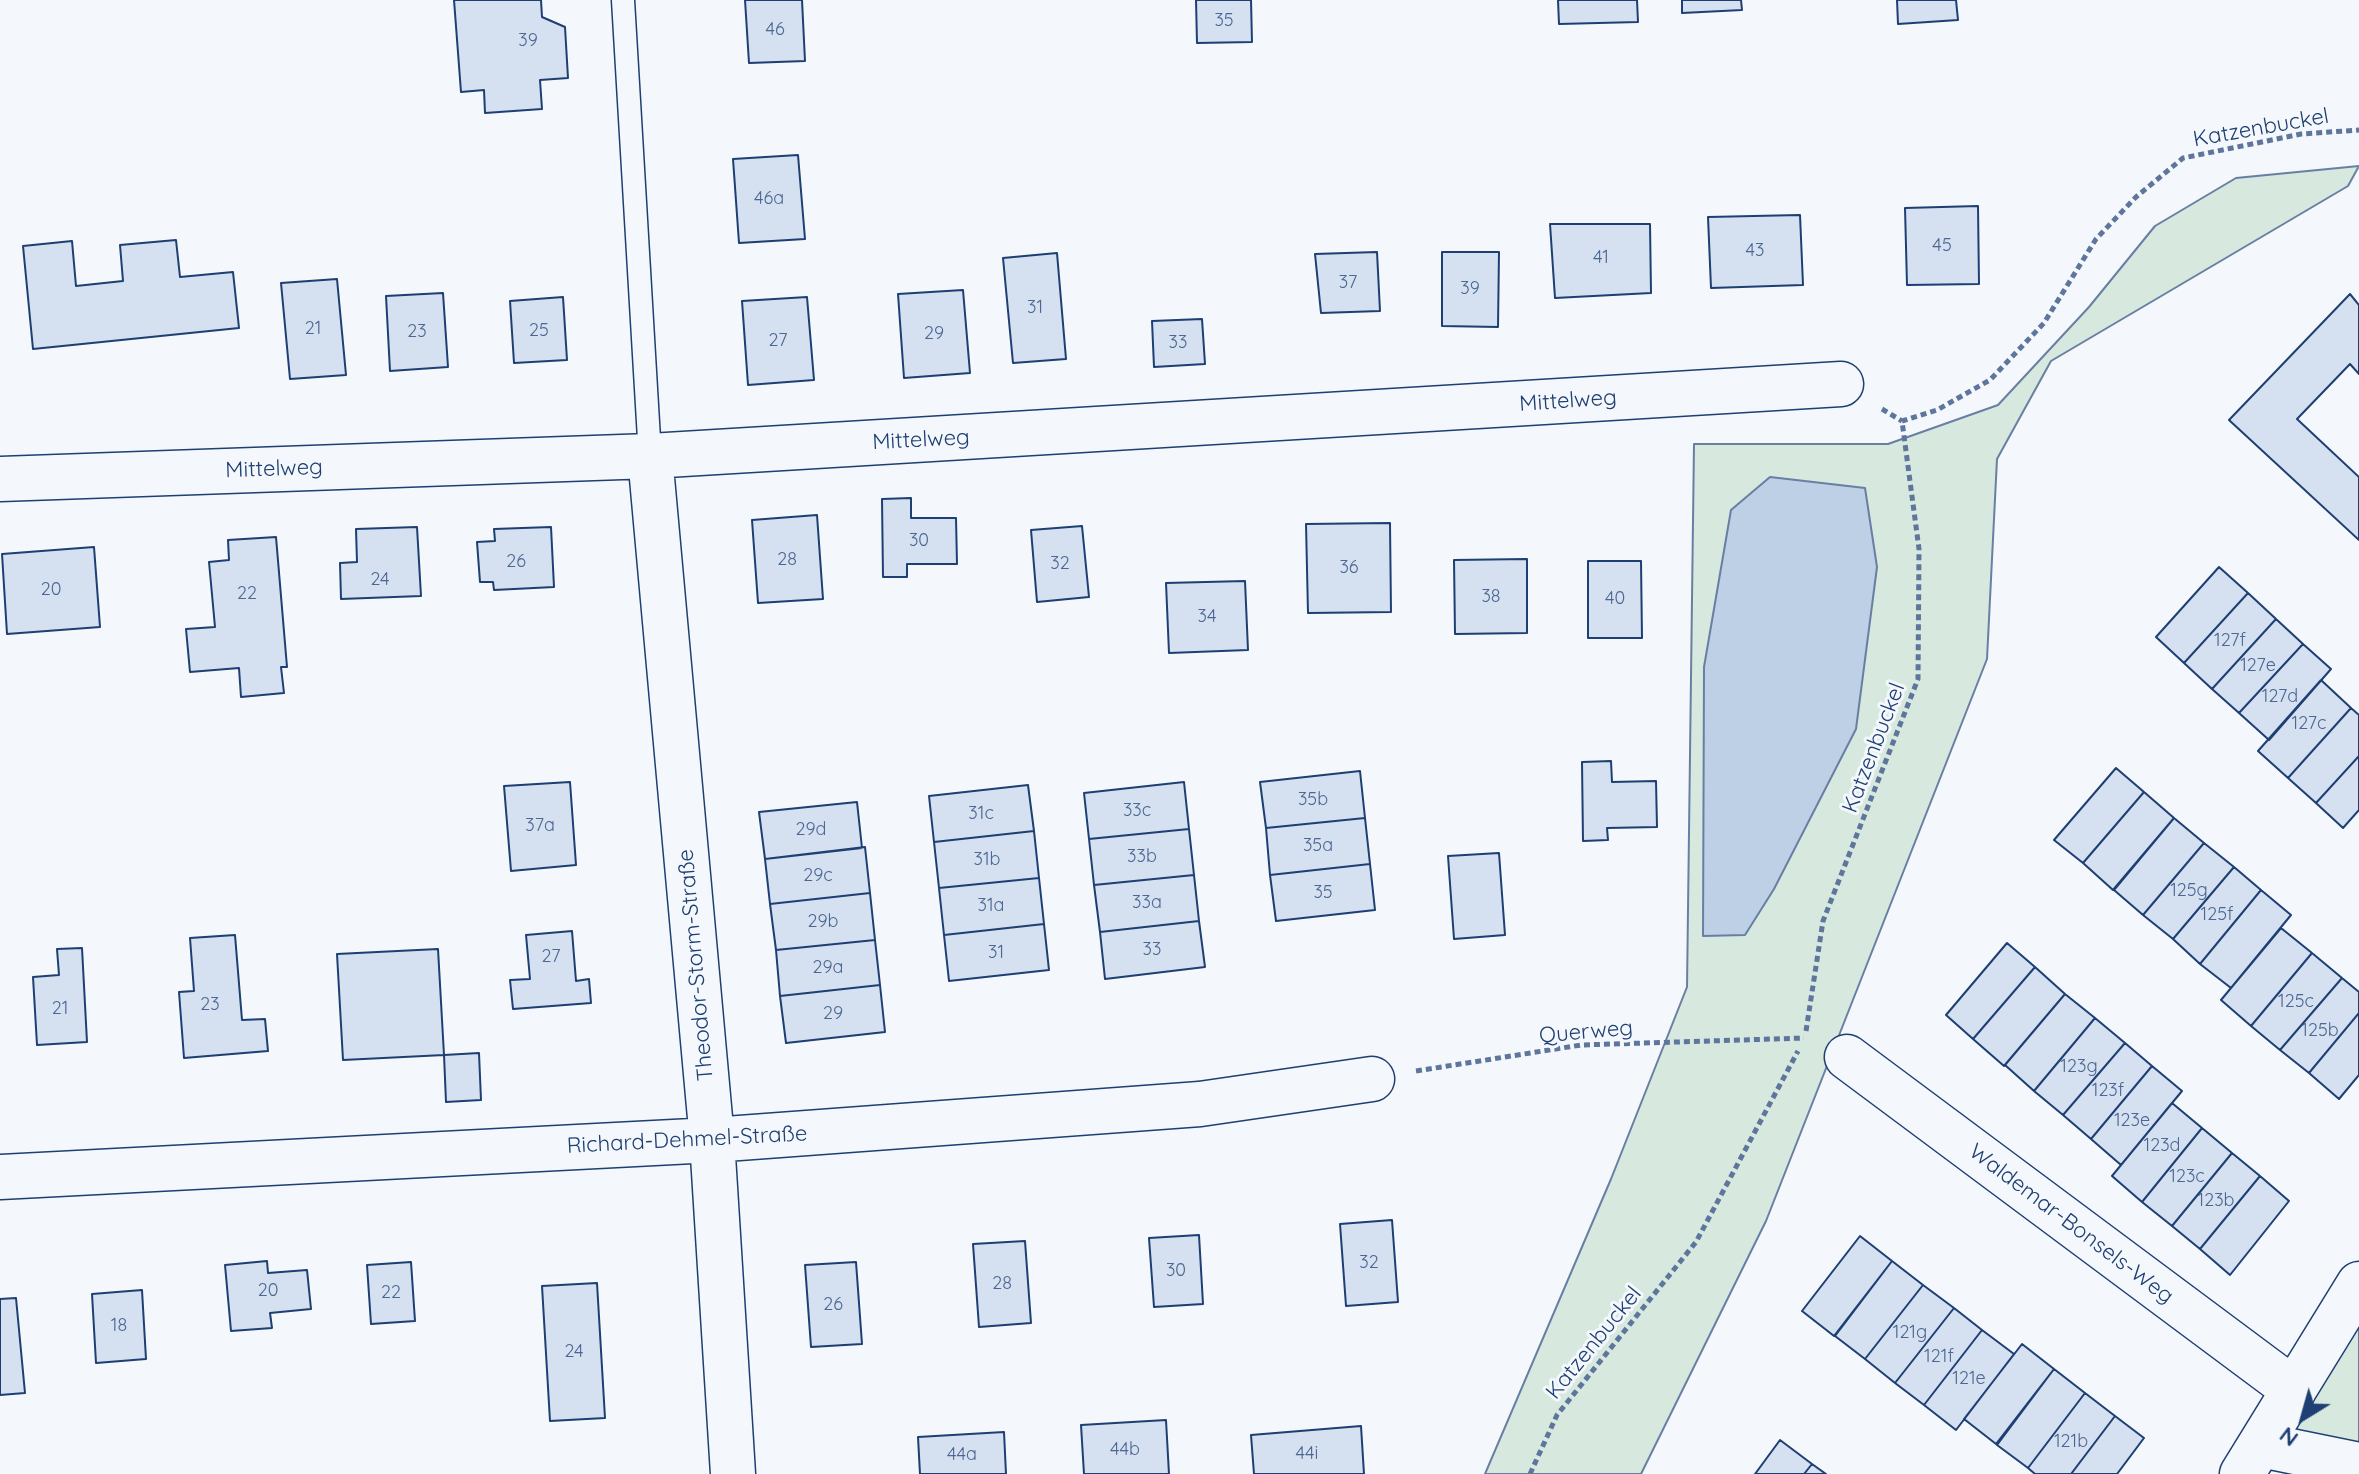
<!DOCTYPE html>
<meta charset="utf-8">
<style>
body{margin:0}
#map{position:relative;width:2359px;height:1474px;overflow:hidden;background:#f4f7fb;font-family:Quicksand,sans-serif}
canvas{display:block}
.north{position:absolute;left:2263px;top:1378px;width:80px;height:80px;-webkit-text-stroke:6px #f4f7fb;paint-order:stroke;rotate:217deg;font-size:22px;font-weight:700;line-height:32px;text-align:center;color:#1d3f73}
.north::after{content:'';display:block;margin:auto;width:28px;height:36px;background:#1d3f73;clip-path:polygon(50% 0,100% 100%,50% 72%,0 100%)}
</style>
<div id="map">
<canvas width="2359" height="1474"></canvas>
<div class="north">N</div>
</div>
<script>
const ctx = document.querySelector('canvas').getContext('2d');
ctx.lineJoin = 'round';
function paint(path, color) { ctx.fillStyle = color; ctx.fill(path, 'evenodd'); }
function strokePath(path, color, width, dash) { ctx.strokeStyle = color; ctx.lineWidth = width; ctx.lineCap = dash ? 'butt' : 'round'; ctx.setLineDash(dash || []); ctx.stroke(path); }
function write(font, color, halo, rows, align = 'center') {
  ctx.font = font + ' Quicksand,sans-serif'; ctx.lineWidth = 6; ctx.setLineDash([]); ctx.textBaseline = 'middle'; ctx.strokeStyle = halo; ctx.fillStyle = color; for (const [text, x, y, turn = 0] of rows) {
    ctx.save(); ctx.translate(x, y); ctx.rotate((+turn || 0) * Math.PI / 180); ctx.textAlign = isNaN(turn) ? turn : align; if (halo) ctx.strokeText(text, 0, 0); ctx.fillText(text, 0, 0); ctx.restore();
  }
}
const green = new Path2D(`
 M2359 166 2348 186 2051 361 1997 459 1987 659 1766 1221 1641 1474H1485L1611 1179 1687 987 1694 444H1888L1998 405 2089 307 2155 226 2236 178Z
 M2359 1314V1444L2295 1430Z`);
const water = new Path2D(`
 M1770 477 1865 488 1877 567 1856 729 1774 889 1745 935 1703 936 1704 667 1731 510Z`);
const building = new Path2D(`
 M454 0H541L542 17 565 27 568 78 540 80 542 109 485 113 484 90 461 92Z
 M745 0H802L805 61 749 63Z
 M1196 0H1251L1252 42 1197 43Z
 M1558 0H1637L1638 22 1559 24Z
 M1682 0H1741L1742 10 1682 13Z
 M1897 0H1956L1958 20 1898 24Z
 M798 155 805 239 739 243 733 159Z
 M1978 206 1979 284 1907 285 1905 208Z
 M1800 215 1803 285 1711 288 1708 217Z
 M1550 224H1650L1651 293 1555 298Z
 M176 240 180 277 233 272 239 328 33 349 23 246 72 241 76 286 123 281 120 245Z
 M1377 252 1380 311 1321 313 1315 254Z
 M1442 252H1499L1498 327 1442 326Z
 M1057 253 1066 359 1013 363 1003 258Z
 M337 279 346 375 290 379 281 283Z
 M963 290 970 373 904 378 898 294Z
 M443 293 448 367 390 371 386 296Z
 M2350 294 2359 305V374L2350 364 2297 419 2359 477V540L2229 420Z
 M563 297 567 360 514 363 510 301Z
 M807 297 814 380 748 385 742 301Z
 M1202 319 1205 364 1154 367 1152 321Z
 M911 498V518H956L957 564H907V577H883L882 499Z
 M817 515 823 599 758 603 752 520Z
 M1390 523 1391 612 1308 613 1306 524Z
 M1082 526 1089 597 1037 602 1031 530Z
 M417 527 421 596 341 599 340 563 357 562 356 529Z
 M551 527 554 587 494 590 493 582H480L477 542 495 541 494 529Z
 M276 537 287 667H281L284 693 241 697 239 668 190 672 186 629 215 627 209 562 229 560 228 540Z
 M94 547 100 627 7 634 2 554Z
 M1527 559V633L1455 634 1454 560Z
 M1588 561H1641L1642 638H1588Z
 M2219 567 2248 593 2184 663 2156 637Z
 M1245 581 1248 650 1169 653 1166 583Z
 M2248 593 2276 619 2212 689 2184 663Z
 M2276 619 2303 644 2239 713 2212 689Z
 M2303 644 2331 669 2269 740 2239 713Z
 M2321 680 2351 708 2288 778 2258 751Z
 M2351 708 2359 715V756L2316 803 2288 778Z
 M2359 756V810L2343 828 2316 803Z
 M1611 761 1612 782 1656 781 1657 827 1607 828 1608 840 1583 841 1582 762Z
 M2116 768 2144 792 2083 863 2054 840Z
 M1360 771 1365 818 1266 828 1260 782Z
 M570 782 576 865 511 871 504 786Z
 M1184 782 1189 829 1089 839 1084 793Z
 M1028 785 1034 831 934 842 929 796Z
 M2144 792 2174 818 2113 890 2083 863Z
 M857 802 862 848 765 859 759 812Z
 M1365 818 1370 864 1270 875 1266 828Z
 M2174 818 2204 843 2143 915 2114 890Z
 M1189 829 1194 875 1094 885 1089 839Z
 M1034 831 1039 878 939 888 934 842Z
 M2204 843 2234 867 2173 939 2143 915Z
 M865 847 870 893 770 904 765 859Z
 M1499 853 1505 935 1454 939 1448 856Z
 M1370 864 1375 910 1276 921 1270 875Z
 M2234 867 2261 890 2200 964 2173 939Z
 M1194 875 1199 921 1100 932 1094 885Z
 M1039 878 1044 924 944 935 939 888Z
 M2261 890 2291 915 2231 988 2200 964Z
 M870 893 875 940 776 950 770 904Z
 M1199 921 1205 967 1105 979 1100 932Z
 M1044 924 1049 970 949 981 944 935Z
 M2281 928 2312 953 2251 1026 2221 1000Z
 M572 931 576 981 589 979 591 1003 513 1009 510 980 530 979 526 935Z
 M235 935 242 1020 265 1019 268 1051 184 1058 179 992 194 991 190 938Z
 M875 940 880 985 780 996 776 950Z
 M2007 943 2035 967 1973 1039 1946 1015Z
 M82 948 87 1042 37 1045 33 977 59 975 57 949Z
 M438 949 444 1055 343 1060 337 954Z
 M2312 953 2342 978 2280 1050 2251 1026Z
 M2035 967 2065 994 2004 1066 1973 1039Z
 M2342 978 2359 992V1013L2309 1073 2280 1050Z
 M880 985 885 1032 786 1043 780 996Z
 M2065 994 2095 1018 2034 1091 2005 1065Z
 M2359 1013V1075L2339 1099 2309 1073Z
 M2095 1018 2125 1043 2063 1115 2034 1091Z
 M2125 1043 2152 1066 2091 1139 2063 1115Z
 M479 1053 481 1100 446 1102 444 1055Z
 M2152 1066 2182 1091 2121 1165 2091 1139Z
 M2172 1103 2202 1128 2142 1202 2112 1176Z
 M2202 1128 2232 1153 2172 1226 2142 1202Z
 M2232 1153 2260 1176 2200 1249 2172 1226Z
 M2260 1176 2289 1201 2230 1275 2200 1249Z
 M1392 1220 1398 1302 1346 1306 1340 1224Z
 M1199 1235 1203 1304 1154 1307 1149 1238Z
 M1860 1236 1892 1261 1834 1336 1802 1311Z
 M1025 1241 1031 1323 979 1327 973 1244Z
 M267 1261 268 1273 307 1270 311 1309 270 1313 272 1328 231 1331 225 1265Z
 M1892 1261 1923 1285 1865 1359 1835 1336Z
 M411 1262 415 1321 371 1324 367 1265Z
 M856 1262 862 1344 811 1347 805 1265Z
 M597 1283 605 1418 550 1421 542 1286Z
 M1923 1285 1954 1308 1895 1383 1865 1359Z
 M142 1290 146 1359 96 1363 92 1294Z
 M16 1298 25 1393 0 1395V1299Z
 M1954 1308 1982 1330 1924 1405 1895 1383Z
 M1982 1330 2014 1354 1956 1430 1924 1405Z
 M2022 1344 2054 1369 1996 1444 1964 1419Z
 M2054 1369 2085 1393 2028 1468 1997 1445Z
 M2085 1393 2115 1416 2071 1474H2035L2028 1468Z
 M2115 1416 2144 1438 2117 1474H2071Z
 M1166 1420 1169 1474H1084L1081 1425Z
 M1361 1426 1364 1474H1254L1251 1435Z
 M1004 1432 1006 1474H920L918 1437Z
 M1780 1440 1812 1464 1804 1474H1755Z
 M1812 1464 1826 1474H1804Z`);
const path = new Path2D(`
 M1882 409 1902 421
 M1806 1031 1823 921 1918 679 1919 549 1902 421 1937 410 1990 380 2044 323 2096 239 2136 197 2183 158 2301 134 2359 130
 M1416 1071 1581 1045 1804 1038
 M1530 1474 1557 1415 1696 1242 1798 1051`);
const lane = new Path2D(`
 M623 0 650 456`);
const street = new Path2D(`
 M650 456 712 1140 733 1474
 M0 479 650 456 1841 384
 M1847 1057 2294 1390
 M0 1177 712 1140 1200 1104 1372 1079
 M2261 1445 2359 1465
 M2242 1474 2359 1284`);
const numberNames = [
 ["35",1224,21],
 ["46",775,30],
 ["39",528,41],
 ["46a",769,199],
 ["45",1942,246],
 ["43",1755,251],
 ["41",1601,258],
 ["37",1348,283],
 ["39",1470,289],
 ["31",1035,308],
 ["21",313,329],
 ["25",539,331],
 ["23",417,332],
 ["29",934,334],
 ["27",778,341],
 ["33",1178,343],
 ["30",919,541],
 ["28",787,560],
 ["26",516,562],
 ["32",1060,564],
 ["36",1349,568],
 ["24",380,580],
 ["20",51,590],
 ["22",247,594],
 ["38",1491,597],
 ["40",1615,599],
 ["34",1207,617],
 ["127f",2230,641],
 ["127e",2258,666],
 ["127d",2280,697],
 ["127c",2309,724],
 ["35b",1313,800],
 ["33c",1137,811],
 ["31c",981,814],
 ["37a",540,826],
 ["29d",811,830],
 ["35a",1318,846],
 ["33b",1142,857],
 ["31b",987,860],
 ["29c",818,876],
 ["125g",2189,891],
 ["35",1323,893],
 ["33a",1147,903],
 ["31a",991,906],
 ["125f",2217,915],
 ["29b",823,922],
 ["33",1152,950],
 ["31",996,953],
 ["27",551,957],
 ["29a",828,968],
 ["125c",2296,1002],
 ["23",210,1005],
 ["21",60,1009],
 ["29",833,1014],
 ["125b",2320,1031],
 ["123g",2079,1067],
 ["123f",2108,1091],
 ["123e",2132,1121],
 ["123d",2162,1146],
 ["123c",2187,1177],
 ["123b",2216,1201],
 ["32",1369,1263],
 ["30",1176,1271],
 ["28",1002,1284],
 ["20",268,1291],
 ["22",391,1293],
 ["26",833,1305],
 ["18",119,1326],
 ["121g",1910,1333],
 ["24",574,1352],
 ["121f",1939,1357],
 ["121e",1969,1379],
 ["121b",2071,1442],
 ["44b",1125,1450],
 ["44i",1307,1454],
 ["44a",962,1455]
];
const streetNames = [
 ["Katzenbuckel",2261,128,-10],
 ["Mittelweg",1568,401,-4],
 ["Mittelweg",921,440,-3],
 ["Mittelweg",274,469,-2],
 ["Katzenbuckel",1874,748,-69],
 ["Theodor-Storm-Straße",696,965,-95],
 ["Querweg",1586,1032,-5],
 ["Richard-Dehmel-Straße",687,1140,-3],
 ["Waldemar-Bonsels-Weg",2071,1224,37],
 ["Katzenbuckel",1594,1343,-51]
];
paint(green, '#d7e8df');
strokePath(green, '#687fa3', 2);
paint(water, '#bed0e5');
strokePath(water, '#687fa3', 2);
paint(building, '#d5e0f0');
strokePath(building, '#1d3f73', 2);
strokePath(lane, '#1d3f73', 25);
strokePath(street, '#1d3f73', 47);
strokePath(path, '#5e769c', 5, [6, 4]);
strokePath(lane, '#f4f7fb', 22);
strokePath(street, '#f4f7fb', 44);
write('18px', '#4b6792', null, numberNames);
write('22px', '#1d3f73', '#f4f7fb', streetNames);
</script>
